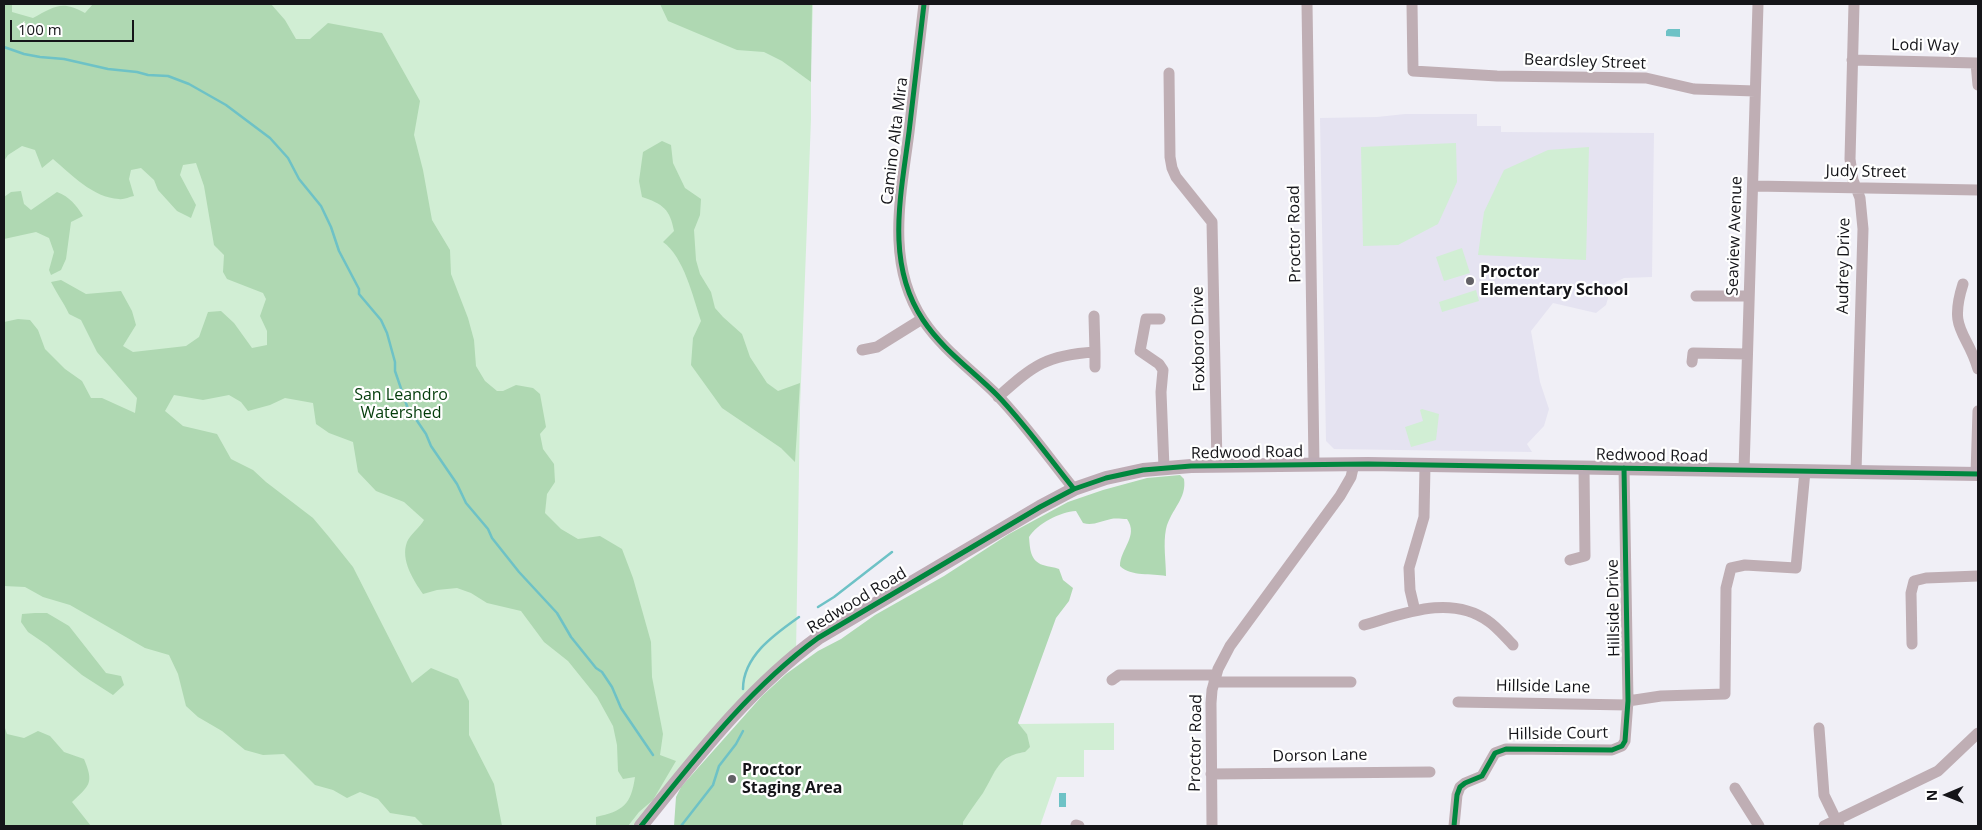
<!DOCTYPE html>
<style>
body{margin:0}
#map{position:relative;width:1982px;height:830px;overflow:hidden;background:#f0eff6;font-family:"Open Sans",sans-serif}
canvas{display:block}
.frame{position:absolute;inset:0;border:5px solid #151519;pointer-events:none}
.north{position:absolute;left:1922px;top:770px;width:50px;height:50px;-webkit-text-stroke:4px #fff;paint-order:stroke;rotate:269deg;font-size:14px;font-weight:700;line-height:20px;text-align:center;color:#151519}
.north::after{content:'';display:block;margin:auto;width:18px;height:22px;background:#151519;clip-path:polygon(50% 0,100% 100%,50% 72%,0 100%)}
.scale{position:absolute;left:10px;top:20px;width:124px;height:22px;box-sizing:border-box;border:2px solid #151519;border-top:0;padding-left:6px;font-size:15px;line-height:18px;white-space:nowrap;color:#151519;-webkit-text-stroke:4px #fff;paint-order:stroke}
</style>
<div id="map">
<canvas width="1982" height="830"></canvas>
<div class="frame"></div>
<div class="north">N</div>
<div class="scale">100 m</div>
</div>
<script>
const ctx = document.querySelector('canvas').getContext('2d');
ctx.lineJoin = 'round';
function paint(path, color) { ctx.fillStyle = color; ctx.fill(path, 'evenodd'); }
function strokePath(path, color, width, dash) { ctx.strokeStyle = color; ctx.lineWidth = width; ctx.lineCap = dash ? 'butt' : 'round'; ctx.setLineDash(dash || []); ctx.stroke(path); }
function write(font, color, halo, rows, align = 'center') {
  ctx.font = font + ' "Open Sans",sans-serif'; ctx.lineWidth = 4.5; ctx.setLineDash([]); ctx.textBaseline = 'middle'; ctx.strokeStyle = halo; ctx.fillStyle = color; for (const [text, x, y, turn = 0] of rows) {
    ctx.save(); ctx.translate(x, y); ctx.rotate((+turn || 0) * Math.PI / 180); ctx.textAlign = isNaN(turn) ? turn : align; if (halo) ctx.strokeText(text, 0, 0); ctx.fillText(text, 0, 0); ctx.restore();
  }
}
const built = new Path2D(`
 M1405 114H1477V126H1501V132L1654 133 1652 277 1624 278 1612 284 1606 305 1596 313 1553 303 1531 331 1540 382 1549 409 1544 426 1527 444 1532 452 1334 449 1326 441 1320 118 1377 117Z`);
const green = new Path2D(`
 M4 4H813L811 66V119L800 407 796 654 641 826H4Z
 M1456 143 1457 182 1438 224 1398 245 1363 246 1361 147Z
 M1589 147 1586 260 1478 255 1484 212 1504 170 1548 150Z
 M1462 248 1470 273 1444 281 1436 257Z
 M1476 290 1479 301 1442 312 1439 302Z
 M1422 409 1439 414 1436 440 1411 447 1405 427 1423 421 1420 410Z
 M1114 723V750H1084V777H1057L1040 826H963L962 822 999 764 1013 754 1025 752 1027 734 1018 724Z`);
const forest = new Path2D(`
 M4 4H12V12L33 18C55 6 62 0 85 13L93 4H271L285 20 296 39H310L328 23 382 33 420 101 414 135 423 170 432 220 450 250 451 274 468 318 474 340 476 366 485 381 497 391H503L516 385 533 388 540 394 546 427 540 434 543 449 554 464 555 482 547 494 545 513 561 529 578 539 600 536 622 549 633 578 651 642 652 677 663 734 660 755 676 761 653 800 639 812 628 826H596V817C623 811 631 805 635 777L623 779 618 771 617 745 613 726 597 697 568 661 544 642 521 611 487 603 471 593 457 588 437 590 423 594C414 581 400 560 407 542 410 535 420 527 424 520L404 502 376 491 358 472 353 442 329 433 316 424 313 403 285 398 270 405 248 411 241 402 229 395 203 400 174 395 165 411 183 426 217 434 231 459 253 470 266 482 313 518 329 537 353 567 412 683 431 668 458 679 469 701V735L494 784 502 826H424L415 817 390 813 378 799 360 792 347 798 333 790 315 785 284 754 263 755 245 750 222 731 198 717 186 706 178 674 169 655 145 648 70 605 43 597 25 587 4 586V322L18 319 30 320 38 330 45 349 65 369 82 381 91 398H102L135 413 137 398 97 352 81 320 69 314C64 303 57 294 51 282L61 280 86 294 121 291 132 311 136 325 123 346 133 352 186 346 199 337 208 312 221 311 234 323 252 348 267 345V331L260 316 266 299 263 293 227 279 223 272 224 255 214 245 204 186 196 163 183 165 180 175 196 205 191 218 177 211 158 190 154 180 141 168 131 170 129 179 134 196C129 197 123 200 119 199 93 198 71 174 53 159L42 168 35 150 22 146 8 155 4 161Z
 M660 4H812L811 82 782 61 764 52 737 50 668 21Z
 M662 141 671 145 673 163 685 188 701 199 700 215 694 230 696 260 700 274 711 292 715 308 723 317 742 334 750 357 767 383 778 391 800 383 795 462 781 448 722 408 691 365 693 338 701 321C693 297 684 257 663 242L674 231C670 209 663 204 642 197L639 181 643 152Z
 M21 191 24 204 31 210 57 192C70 197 76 205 83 216L71 222 66 259 61 270 51 275 49 270 54 252 49 238 36 232 4 239V197L11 192Z
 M1180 475 1184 479C1187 499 1171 509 1166 529 1163 544 1166 561 1166 576 1152 573 1131 577 1120 566 1120 549 1139 536 1127 519 1122 519 1116 518 1111 519 1101 521 1093 526 1083 523L1076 511C1060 512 1038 523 1029 537 1030 548 1030 561 1043 565 1049 567 1054 567 1059 569L1063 580 1073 588 1069 601 1056 618 1018 723 1027 734 1030 747 1025 752C997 756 996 772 983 793 976 803 969 812 963 822V826H674L676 797 681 787 762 696 786 674 818 651 841 639 875 615 944 576 1009 534 1068 502 1103 490 1147 478Z
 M35 613H47L69 626 106 673 121 676 124 685 113 695 82 675 47 645 28 632 21 622 22 614Z
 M4 725 7 734 24 738 38 731 50 736 64 752 84 759C94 783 90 785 72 802L91 826H4Z`);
const water = new Path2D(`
 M1668 29H1680V37L1666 36V31Z
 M1059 793H1066V807H1059Z`);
const stream = new Path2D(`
 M4 47 24 54 40 57 64 59 108 69 137 72 148 75 168 76 189 84 226 105 270 138 288 158 299 179 321 206 331 227 339 251 359 289V294L381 320 387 333 395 362V371L407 406 426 434 431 446 457 484 466 503 488 529 492 538 519 572 557 613 571 637 596 668 602 672 612 687 621 708 653 755
 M818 607 834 597 892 552
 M743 689C743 656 775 634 799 617
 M681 826 713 785 719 766 736 744 743 731`);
const minor = new Path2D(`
 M924 4C919 46 914 89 909 132 901 195 885 263 923 320 943 350 972 370 997 395 1025 424 1049 458 1074 489
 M1307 4 1314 464
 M1412 4 1413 71 1497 76 1646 78 1694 89 1755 91
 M1854 4 1850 159 1853 180 1860 198 1863 229 1856 472
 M1852 60 1976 63 1978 85
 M1169 73 1170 157 1172 168 1176 177 1212 222 1217 465
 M1754 186 1978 190
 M1963 284C1948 331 1967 331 1978 369
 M1696 296H1749
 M1160 319H1146L1140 351 1159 364 1163 370 1161 392 1164 468
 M862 350 877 347 922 319
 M1095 352V367
 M1692 362 1693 353 1747 354
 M998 397C1034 365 1046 355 1095 352L1094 316
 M1744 470 1758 4
 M1976 474 1978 411
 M1570 560 1585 556 1584 468
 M1415 611 1410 590 1409 568 1424 517 1425 465
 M1364 625C1403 614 1450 594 1488 621 1497 627 1505 637 1513 645
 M1912 644 1911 593 1914 581 1926 578 1978 576
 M1112 680 1119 675H1216
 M1214 682H1351
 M1628 701 1661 696 1725 694 1726 588 1731 568 1745 565 1796 568 1805 471
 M1458 702 1628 705
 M1819 728 1824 795 1839 826
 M1211 774 1430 772
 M1735 788 1759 826
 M1076 825 1079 826
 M1212 826 1211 703 1212 690 1218 669 1230 646 1340 496 1351 477 1354 464
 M1454 826 1457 795 1460 787 1465 783 1482 776 1495 753 1506 749 1612 750 1622 746 1625 741 1628 701 1624 468
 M1824 826 1938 771 1978 733`);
const major = new Path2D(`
 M641 826C695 759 748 689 818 638L1040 507 1074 489 1106 478 1143 470 1191 466 1368 464 1978 474`);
const cycleway = new Path2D(`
 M924 4C919 46 914 89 909 132 901 195 885 263 923 320 943 350 972 370 997 395 1025 424 1049 458 1074 489
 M641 826C695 759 748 689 818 638L1040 507 1074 489 1106 478 1143 470 1191 466 1368 464 1978 474
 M1454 826 1457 795 1460 787 1465 783 1482 776 1495 753 1506 749 1612 750 1622 746 1625 741 1628 701 1624 468`);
const markers = [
 [1470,281,5,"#626166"],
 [732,779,5,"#626166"]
];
const streetNames = [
 ["Lodi Way",1925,46,1],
 ["Beardsley Street",1585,62,2],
 ["Camino Alta Mira",895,141,-83],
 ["Judy Street",1866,172,1],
 ["Proctor Road",1295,234,-91],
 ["Seaview Avenue",1735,236,-88],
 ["Audrey Drive",1844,266,-89],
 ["Foxboro Drive",1199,339,-91],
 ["Redwood Road",1247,453,-1],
 ["Redwood Road",1652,456,1],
 ["Redwood Road",857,601,-31],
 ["Hillside Drive",1614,608,-91],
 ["Hillside Lane",1543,687,1],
 ["Hillside Court",1558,734,-1],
 ["Proctor Road",1196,743,-89],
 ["Dorson Lane",1320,756,-1]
];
const poiNames = [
 ["Proctor",1480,272],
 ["Elementary School",1480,290],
 ["Proctor",742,770],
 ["Staging Area",742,788]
];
const parkNames = [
 ["San Leandro",401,395],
 ["Watershed",401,413]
];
paint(built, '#e5e3f1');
paint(green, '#d1eed4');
paint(forest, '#afd8b2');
paint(water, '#6ec2c6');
strokePath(stream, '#6ec2c6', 2.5);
strokePath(minor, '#bfaeb4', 11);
strokePath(major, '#bdacb5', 14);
strokePath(cycleway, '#00873e', 5);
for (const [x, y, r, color] of markers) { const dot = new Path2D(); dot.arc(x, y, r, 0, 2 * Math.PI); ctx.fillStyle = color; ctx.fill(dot); strokePath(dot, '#fff', 2); }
write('16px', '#151519', '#fff', streetNames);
write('bold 16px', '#151519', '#fff', poiNames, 'left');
write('16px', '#033c0a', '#fff', parkNames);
</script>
